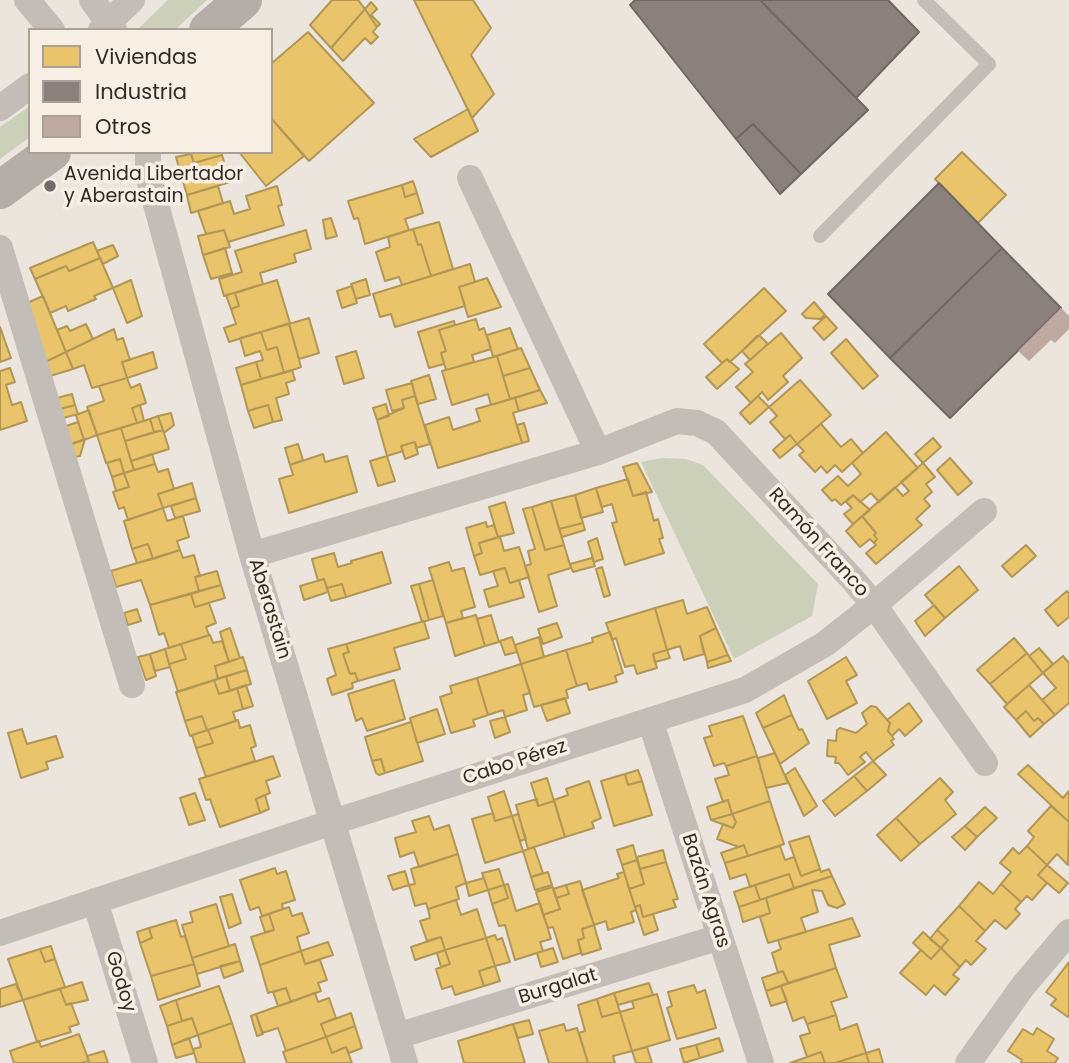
<!DOCTYPE html>
<meta charset="utf-8">
<style>
body{margin:0}
#map{position:relative;width:1069px;height:1063px;overflow:hidden;background:#ebe5de;font-family:Poppins,sans-serif}
canvas{display:block}
.legend{position:absolute;left:28px;top:28px;width:245px;height:126px;box-sizing:border-box;background:#f8efe4;border:2px solid #a9a098;margin:0;padding:9px 12px;list-style:none;font-size:21px;color:#332a26}
.legend li{display:flex;align-items:center;gap:14px;height:35px}
.legend b{width:35px;border:2px solid #a9a098}
</style>
<div id="map">
<canvas width="1069" height="1063"></canvas>
<ul class="legend">
<li><b style="height:19px;background:#e9c46a"></b>Viviendas</li>
<li><b style="height:19px;background:#8a817c"></b>Industria</li>
<li><b style="height:19px;background:#bea9a0"></b>Otros</li>
</ul>
</div>
<script>
const ctx = document.querySelector('canvas').getContext('2d');
ctx.lineJoin = 'round';
function paint(path, color) { ctx.fillStyle = color; ctx.fill(path, 'evenodd'); }
function strokePath(path, color, width, dash) { ctx.strokeStyle = color; ctx.lineWidth = width; ctx.lineCap = dash ? 'butt' : 'round'; ctx.setLineDash(dash || []); ctx.stroke(path); }
function write(font, color, halo, rows, align = 'center') {
  ctx.font = font + ' Poppins,sans-serif'; ctx.lineWidth = 7; ctx.setLineDash([]); ctx.textBaseline = 'middle'; ctx.strokeStyle = halo; ctx.fillStyle = color; for (const [text, x, y, turn = 0] of rows) {
    ctx.save(); ctx.translate(x, y); ctx.rotate((+turn || 0) * Math.PI / 180); ctx.textAlign = isNaN(turn) ? turn : align; if (halo) ctx.strokeText(text, 0, 0); ctx.fillText(text, 0, 0); ctx.restore();
  }
}
const green = new Path2D(`
 M168 0H207L175 30H137Z
 M30 106V137L0 159V127Z
 M662 458 686 459 703 465 818 584 812 616 734 659 641 462Z`);
const homes = new Path2D(`
 M332 0H358L365 9 331 48 310 25Z
 M414 0H473L491 28 471 55 494 94 472 118Z
 M371 2 377 9 371 15 380 24 377 27 365 9Z
 M365 9 377 27 373 32 378 37 371 44 365 38 343 61 331 48Z
 M308 32 374 103 309 161 271 118V64Z
 M468 109 478 131 431 157 414 139Z
 M271 118 304 156 266 186 239 152H271Z
 M196 152H221L222 155 194 163 191 154Z
 M962 152 1006 195 978 223 935 179Z
 M191 154 194 163 222 155 230 182 187 195 176 157Z
 M413 181 417 193 405 197 402 185Z
 M402 185 405 197 417 193 423 213 405 219 409 230 365 244 358 218 354 219 348 201Z
 M218 186 223 203 191 213 187 195Z
 M277 186 282 205 278 206 284 225 228 242 224 230 206 234 198 211 230 201 234 214 250 209 246 196Z
 M331 218 337 236 326 239 323 220Z
 M439 222 453 269 431 276 421 244 418 245 413 229Z
 M413 229 418 245 421 244 431 276 402 285 399 277 385 281 376 252 390 247 388 237Z
 M224 230 230 247 203 255 198 236Z
 M306 230 311 249 294 254 296 262 260 273 263 284 224 296 219 279 242 272 235 251Z
 M93 242 100 258 69 271 66 266 35 279 30 268Z
 M113 245 118 256 103 264 97 251Z
 M225 248 232 273 211 279 203 255Z
 M100 258 113 288 94 296 96 299 68 311 66 306 50 313 35 279 66 266 69 271Z
 M470 264 475 282 459 287 465 306 395 327 391 314 380 317 373 294Z
 M487 278 501 307 468 317 459 287Z
 M366 279 370 295 356 299 351 284Z
 M131 280 142 316 127 323 113 288Z
 M277 280 290 323 229 342 224 328 236 324 231 309 239 306 235 293Z
 M352 286 357 303 342 308 337 291Z
 M764 288 786 311 731 361 729 362 727 359 722 363 704 344Z
 M235 293 239 306 231 309 226 295Z
 M43 296 66 352 45 362 27 303Z
 M814 302 825 315 820 319 806 318 802 314Z
 M826 316 837 328 824 340 813 328Z
 M309 318 319 353 299 359 289 324Z
 M476 319 479 330 484 328 491 349 472 355 474 362 446 370 441 353 446 351 439 330Z
 M454 321 455 325 439 330 446 351 441 353 444 364 429 368 418 332Z
 M86 324 93 339 66 352 57 330 67 326 70 331Z
 M289 324 301 367 284 373 277 347 267 350 261 332Z
 M0 327 11 358 0 362Z
 M510 328 518 349 493 357 487 335Z
 M114 329 117 340 123 338 130 360 122 362 127 378 92 388 84 365 73 369 66 352Z
 M261 332 267 350 277 347 284 373 261 379 256 362 263 360 260 351 245 356 240 338Z
 M781 333 802 358 783 376 788 382 768 400 762 392 751 403 736 387 753 372 745 364Z
 M757 336H760L768 344 750 360 742 351Z
 M846 339 878 376 863 389 831 353Z
 M521 348 530 368 503 376 497 356Z
 M356 351 364 378 344 384 336 357Z
 M66 352 73 369 50 376 45 362Z
 M153 352 157 368 127 378 122 362Z
 M497 356 510 399 491 405 488 394 452 405 442 371Z
 M727 359 739 369 717 389 706 377Z
 M256 362 261 379 241 385 236 368Z
 M10 368 15 382 6 385 12 405 21 402 27 421 0 430V371Z
 M530 368 540 390 510 399 503 376Z
 M292 370 295 380 286 383 289 394 276 398 282 420 273 422 268 405 248 411 241 385Z
 M429 375 436 399 418 404 411 381Z
 M127 378 131 388 140 384 146 403 132 408 137 423 97 435 87 407 104 401 99 386Z
 M800 380 831 415 797 444 790 435 785 439 770 422 777 416 769 407Z
 M412 383 415 396 402 400 404 408 392 411 386 390Z
 M540 390 547 403 519 411 515 398Z
 M72 394 75 405 60 409 57 398Z
 M415 396 430 444 416 448 415 442 401 446 403 451 387 456 377 420 404 408 402 400Z
 M758 396 769 407 750 424 740 413Z
 M515 398 519 411 513 413 522 443 438 468 425 425 449 417 453 430 480 421 476 409Z
 M386 404 389 416 377 420 373 408Z
 M75 405 78 414 63 418 60 409Z
 M140 405 144 421 137 423 132 408Z
 M268 405 273 422 254 428 248 411Z
 M89 410 97 435 84 440 76 415Z
 M171 413 174 425 164 433 158 416Z
 M158 416 163 430 154 432 150 419Z
 M150 419 154 432 125 441 121 428Z
 M78 422 84 440 71 444 66 426Z
 M524 423 529 441 522 443 517 425Z
 M821 424 841 447 851 439 863 453 842 472 835 465 827 473 821 466 815 472 799 455 804 451 797 444Z
 M121 428 134 470 124 473 120 459 106 463 97 435Z
 M163 430 169 449 131 461 125 441Z
 M886 432 918 468 879 502 871 493 860 502 853 495 841 505 835 499 832 501 822 490 838 476 848 486 861 474 852 463Z
 M790 435 797 444 780 458 773 450Z
 M933 438 941 447 923 463 915 454Z
 M85 439 80 456 75 457 71 444Z
 M415 442 418 454 405 459 401 446Z
 M298 444 303 460 290 465 285 448Z
 M152 454 155 464 134 470 131 461Z
 M323 454 325 462 347 456 357 492 289 513 279 479 293 475 290 465Z
 M387 456 395 481 378 486 370 461Z
 M950 458 972 483 958 495 937 470Z
 M120 459 124 473 112 477 107 463Z
 M637 463 652 492 633 496 623 467Z
 M923 463 935 477 926 484 932 492 924 499 930 506 916 519 922 525 876 564 866 553 876 545 874 543 877 539 874 535 876 533 862 516 895 487 903 496 909 491 901 482Z
 M155 464 158 472 168 469 174 489 158 494 163 508 128 520 124 507 119 509 113 492 129 487 124 473Z
 M124 473 129 487 116 491 112 477Z
 M628 479 633 496 646 492 654 521 658 519 663 538 659 539 664 553 625 565 612 523 617 522 612 504 602 507 596 488Z
 M192 483 196 498 163 508 158 494Z
 M596 488 603 512 581 518 575 495Z
 M575 495 583 523 559 529 551 501Z
 M853 495 870 510 853 524 844 514 852 508 846 502Z
 M196 498 200 511 175 518 171 506Z
 M551 501 564 545 545 550 532 507Z
 M505 502 514 533 498 537 489 507Z
 M532 507 545 550 564 545 571 568 548 575 557 606 539 612 525 566 531 564 528 551 535 549 523 509Z
 M163 508 167 521 183 516 189 537 177 541 180 550 153 559 148 544 132 549 124 521Z
 M862 516 876 533 874 535 877 539 874 543 870 539 860 547 846 531Z
 M486 522 487 527 494 525 498 537 479 543 482 553 474 556 466 528Z
 M583 523 585 530 562 537 559 529Z
 M500 537 504 551 519 547 529 577 510 583 505 568 480 575 474 556 482 553 479 543Z
 M597 538 603 559 594 562 588 542Z
 M148 544 153 559 137 563 132 549Z
 M1026 545 1036 556 1012 577 1002 566Z
 M180 550 183 558 194 555 200 576 195 577 199 591 150 605 141 580 116 587 111 571Z
 M382 552 391 583 346 597 342 584 327 588 324 579 318 581 312 559 334 553 338 567 352 563 351 561Z
 M592 558 595 566 573 572 570 564Z
 M449 562 452 571 464 568 475 607 461 611 463 618 446 623 429 568Z
 M959 566 978 590 945 618 925 595Z
 M602 567 610 595 604 597 596 569Z
 M505 568 510 583 519 580 524 597 489 607 484 590 498 586 493 571Z
 M217 571 221 585 199 591 195 577Z
 M324 579 328 592 304 600 300 586Z
 M433 580 443 616 429 620 419 584Z
 M342 584 346 597 331 601 327 588Z
 M419 584 429 620 422 622 411 586Z
 M221 585 225 598 195 607 191 594Z
 M1067 591 1069 594V617L1058 626 1045 610Z
 M191 594 195 607 209 603 216 623 206 627 209 635 169 648 164 633 159 635 150 605Z
 M683 600 687 614 707 607 716 628 700 636 704 654 684 660 680 646 667 650 655 608Z
 M934 605 945 618 925 636 915 621Z
 M655 608 667 650 653 654 657 668 637 674 634 665 625 667 616 638 612 640 606 623Z
 M137 609 141 621 128 625 124 613Z
 M476 615 485 646 455 656 446 623Z
 M491 615 499 642 485 646 477 619Z
 M424 621 429 638 394 648 400 669 358 681 355 673 350 674 343 654 349 652 346 644Z
 M557 623 562 637 543 644 538 629Z
 M230 628 240 658 229 662 220 632Z
 M716 628 728 655 707 662 700 636Z
 M610 632 623 673 615 676 617 682 589 690 587 683 577 686 566 650 593 642 592 638Z
 M210 635 213 643 222 641 229 662 215 666 218 679 178 692 169 664 186 659 181 644Z
 M512 637 517 652 505 655 500 641Z
 M539 637 544 657 521 664 515 645Z
 M1014 638 1027 653 990 684 977 670Z
 M181 644 186 659 169 664 165 649Z
 M346 644 349 652 343 654 350 674 355 673 358 681 352 683 353 688 332 695 327 679 336 675 328 649Z
 M1039 648 1053 664 1043 673 1029 656Z
 M165 649 170 667 155 671 150 654Z
 M566 650 577 686 566 690 568 698 534 707 521 664Z
 M667 650 670 658 655 662 653 654Z
 M1027 653 1043 673 1007 704 990 684Z
 M150 654 156 676 146 680 138 657Z
 M728 655 731 661 708 668 707 662Z
 M1063 656 1069 663V703L1055 715 1042 700 1056 688 1043 673Z
 M243 657 247 670 218 679 215 666Z
 M846 657 857 675 846 681 857 703 827 719 808 681Z
 M521 664 530 693 523 695 527 710 505 717 503 710 488 715 477 678Z
 M247 670 251 684 230 691 226 676Z
 M226 676 230 691 219 694 214 680Z
 M477 678 488 715 473 720 475 726 451 733 440 697 452 693 450 686Z
 M214 680 219 694 237 688 243 709 233 712 236 721 207 730 202 716 185 721 176 692Z
 M394 680 405 719 367 731 362 718 356 721 348 694Z
 M246 685 253 706 243 709 237 688Z
 M1029 685 1055 715 1044 724 1038 718 1034 721 1026 711 1016 720 1004 707Z
 M784 695 792 715 763 728 756 713Z
 M565 698 570 713 547 721 541 705Z
 M909 703 922 721 905 736 899 729 892 736 888 731 890 723 887 720Z
 M871 706 876 707 890 723 888 731 894 739 891 741 894 745 873 761 866 752 860 757 865 762 848 775 839 763H835L836 757 827 756 828 740 836 741 837 730 840 728 856 733 867 724 862 713Z
 M437 709 445 734 417 743 410 718Z
 M1026 711 1034 721 1038 718 1044 724 1030 737 1016 720Z
 M792 715 799 730 802 729 809 743 780 764 763 728Z
 M202 716 207 730 190 736 185 721Z
 M743 716 757 756 726 766 724 763 714 766 704 738 712 736 709 726Z
 M505 717 510 732 495 738 490 721Z
 M238 720 240 728 250 725 256 746 251 748 255 761 206 777 196 748 213 743 208 730Z
 M411 722 423 761 385 773 381 759 372 761 365 737Z
 M22 729 27 744 56 736 63 757 46 762 48 769 21 778 8 733Z
 M208 730 213 743 196 748 192 735Z
 M775 753 788 783 766 788 758 758Z
 M273 756 280 776 266 781 270 793 256 799 260 813 220 827 210 799 206 800 199 779Z
 M757 756 770 801 732 814 728 800 723 802 715 779 729 775 726 766Z
 M381 759 385 773 379 775 376 773 372 761Z
 M873 761 886 775 867 791 854 776Z
 M1028 765 1063 798 1069 791V822L1018 774Z
 M795 768 817 806 804 816 785 775Z
 M638 770 642 781 628 785 625 774Z
 M625 774 628 785 642 781 652 815 614 826 601 781Z
 M854 776 867 791 835 816 823 801Z
 M547 778 554 801 538 806 531 783Z
 M940 778 953 792 945 800 956 814 920 844 896 818Z
 M589 781 601 818 592 822 594 828 565 837 554 800 568 795 566 789Z
 M504 791 512 816 495 821 488 797Z
 M195 793 205 820 189 825 180 798Z
 M265 795 269 809 260 813 256 799Z
 M537 799 538 806 554 801 565 837 528 849 516 805Z
 M728 800 732 814 711 820 707 807Z
 M770 801 784 844 748 856 744 845 739 847 717 839 723 824 733 828 736 822 732 814Z
 M1051 806 1069 822 1068 865 1057 854 1047 865 1027 846 1034 837 1028 831Z
 M985 807 997 818 977 837 965 826Z
 M493 813 495 821 512 816 523 851 485 863 472 819Z
 M518 814 526 839 520 841 512 816Z
 M732 814 736 822 733 828 711 820Z
 M429 816 434 830 449 825 458 854 419 867 414 852 400 857 395 838 416 832 412 821Z
 M896 818 920 844 901 861 877 835Z
 M965 826 977 837 965 850 952 837Z
 M809 836 820 869 801 876 789 842Z
 M633 845 637 860 622 865 617 850Z
 M744 845 748 856 725 863 721 853Z
 M780 846 785 860 794 857 801 876 820 869 821 872 829 869 832 876 794 888 789 874 750 887 746 874 730 879 725 863Z
 M1027 846 1047 865 1038 875 1047 883 1032 900 1027 896 1021 902 1001 884 1011 872 1000 863 1013 848 1019 854Z
 M534 847 543 873 531 877 523 851Z
 M663 850 666 862 640 869 637 857Z
 M458 854 466 883 456 887 459 899 428 909 426 903 415 906 409 885 415 884 411 869Z
 M637 860 644 884 629 889 622 865Z
 M666 862 678 899 673 900 676 907 643 917 640 905 635 907 629 889 644 884 640 869Z
 M1047 865 1068 883 1059 893 1038 875Z
 M275 868 277 874 286 871 295 900 282 904 283 909 262 916 259 907 250 910 240 880Z
 M499 869 504 885 488 890 482 873Z
 M405 871 409 885 393 890 388 876Z
 M548 872 552 885 535 890 531 877Z
 M624 872 636 910 631 912 634 922 608 930 606 921 594 925 582 890 619 878 617 874Z
 M789 874 794 888 760 900 755 885Z
 M832 876 845 904 837 908 828 905 822 891 812 890 818 912 801 918 806 932 768 943 760 917 770 913 766 898Z
 M484 878 488 890 469 896 466 883Z
 M580 881 594 925 582 929 584 938 578 940 581 953 563 959 553 927 548 928 543 915 560 909 556 898 569 894 566 885Z
 M979 882 993 894 1001 884 1021 902 1015 909 1020 914 1006 929 995 920 985 931 959 906Z
 M508 884 516 911 540 903 551 939 540 942 543 951 515 960 505 925 499 926 492 904 508 898 504 885Z
 M504 885 508 898 492 904 488 890Z
 M566 885 569 894 556 898 553 889Z
 M755 885 760 900 739 907 734 892Z
 M553 887 560 909 543 915 536 892Z
 M232 894 241 923 229 928 220 897Z
 M766 898 770 913 743 922 739 907Z
 M456 900 461 915 477 909 486 938 445 950 441 937 427 941 420 921 430 918 428 909Z
 M216 904 229 946 192 958 182 925 193 922 190 912Z
 M640 905 643 917 653 914 658 930 644 935 635 907Z
 M959 906 985 931 976 941 986 949 971 965 966 960 960 967 941 948 948 940 937 930Z
 M289 907 292 916 302 913 309 933 297 937 301 951 260 965 251 937 274 930 269 914Z
 M269 914 274 930 265 932 260 917Z
 M852 918 860 936 829 945 836 968 788 983 783 971 778 973 772 953 781 949 778 940Z
 M176 920 181 937 185 936 194 964 151 976 140 943 152 938 149 928Z
 M594 925 601 949 582 955 578 940 584 938 582 929Z
 M149 928 152 938 140 943 137 932Z
 M937 930 948 940 941 948 930 939Z
 M923 932 941 948 931 959 913 943Z
 M495 935 497 940 502 938 510 962 495 966 486 938Z
 M441 937 445 950 415 960 411 947Z
 M486 938 495 966 479 971 484 986 455 995 452 986 442 989 436 969 450 964 445 950Z
 M328 942 333 955 305 964 301 951Z
 M235 944 240 961 197 974 192 958Z
 M51 946 55 959 45 962 40 949Z
 M553 948 558 962 541 967 537 953Z
 M941 948 960 967 953 975 959 979 945 995 934 985 926 995 900 973 921 950 931 959Z
 M40 949 45 962 55 959 65 987 23 1000 8 959Z
 M445 950 450 964 441 967 437 953Z
 M301 951 305 964 320 960 327 980 318 983 321 991 291 1002 286 988 268 993 260 965Z
 M240 961 243 971 224 978 220 966Z
 M1069 962V1015L1068 1017 1051 1005 1056 999 1046 992Z
 M194 964 200 986 158 1000 151 976Z
 M495 966 500 981 484 986 479 971Z
 M836 968 847 997 831 1002 836 1015 807 1024 804 1017 793 1021 781 986Z
 M783 971 788 983 766 991 762 978Z
 M82 982 88 1000 66 1005 60 989Z
 M649 983 653 995 618 1005 614 993Z
 M16 984 23 1000 0 1007V989Z
 M694 985 697 993 705 990 716 1028 677 1039 667 1008 672 1006 668 992Z
 M219 986 232 1023 198 1035 192 1018 182 1021 176 1000Z
 M781 986 787 1001 771 1006 766 991Z
 M286 988 291 1002 278 1006 273 992Z
 M60 989 66 1005 71 1003 79 1024 69 1027 71 1032 37 1042 23 1000Z
 M315 993 318 1002 329 998 336 1018 321 1024 326 1037 286 1051 278 1028 262 1033 256 1014Z
 M614 993 620 1012 602 1017 597 999Z
 M657 994 670 1040 632 1051 620 1012 634 1008 632 1001Z
 M597 999 602 1017 620 1012 632 1051 613 1056 615 1063H588L579 1033 585 1031 578 1005Z
 M176 1000 182 1021 167 1026 160 1006Z
 M351 1013 355 1026 326 1037 321 1024Z
 M256 1014 263 1034 257 1036 251 1016Z
 M836 1015 840 1030 857 1024 866 1053 835 1063H825L821 1052 807 1057 800 1036 810 1033 807 1024Z
 M192 1018 198 1035 172 1045 167 1026Z
 M529 1020 533 1034 518 1038 513 1024Z
 M232 1023 245 1063H197L193 1049 201 1047 198 1035Z
 M513 1024 525 1063H464L458 1041Z
 M564 1024 566 1031 577 1028 588 1063H549L539 1031Z
 M355 1026 362 1048 349 1053 346 1047 332 1053 326 1037Z
 M1037 1028 1054 1039 1047 1051 1058 1058 1055 1063H1021L1022 1060 1008 1051 1023 1029 1033 1035Z
 M79 1034 89 1061 81 1063H14L10 1051 39 1041 41 1047Z
 M326 1037 332 1053 346 1047 352 1063H287L283 1052Z
 M189 1038 194 1053 176 1058 172 1045Z
 M719 1038 723 1051 700 1058 696 1045Z
 M696 1045 700 1058 684 1063 680 1049Z
 M647 1047 652 1063H636L632 1051Z
 M879 1049 883 1063H869L866 1053Z
 M104 1051 108 1063H89L87 1056Z
 M821 1052 825 1063H790L807 1057Z
 M866 1053 869 1063H835Z`);
const industry = new Path2D(`
 M635 0H760L868 110 801 174 753 124 736 139 630 5Z
 M760 0H888L919 32 856 98Z
 M753 124 801 174 780 194 736 139Z
 M939 183 1002 248 890 358 828 294Z
 M1002 248 1061 308 950 418 890 358Z`);
const building = new Path2D(`
 M1061 308 1069 316V329L1055 343 1051 340 1029 361 1018 351Z`);
const service = new Path2D(`
 M820 236 989 64 924 0`);
const minor = new Path2D(`
 M27 0 52 30
 M92 0 114 30
 M101 30 132 0
 M0 108 30 86
 M148 152V175L252 555 405 1063
 M470 178 598 452
 M0 248 132 685
 M252 555 598 452 677 421 697 423 716 432 855 582 874 605 985 763
 M650 720 761 1063
 M95 901 145 1063
 M0 933 333 822 745 690 825 644 874 605 984 511
 M397 1036 720 937
 M968 1063 1023 986 1069 932`);
const secondary = new Path2D(`
 M208 30 243 0
 M0 190 52 152`);
const markers = [
 [50,186,7,"#736b66"]
];
const poiNames = [
 ["Avenida Libertador",64,175],
 ["y Aberastain",64,197]
];
const streetNames = [
 ["Ramón Franco",818,543,48],
 ["Aberastain",269,609,73],
 ["Cabo Pérez",515,763,-18],
 ["Bazán Agras",705,891,72],
 ["Godoy",120,982,73],
 ["Burgalat",558,987,-17]
];
paint(green, '#ccd0b8');
paint(homes, '#e9c46a');
strokePath(homes, '#b29656', 2);
paint(industry, '#8a817c');
strokePath(industry, '#706762', 2);
paint(building, '#bea9a0');
strokePath(service, '#c3bdb7', 14);
strokePath(minor, '#c3bdb7', 26);
strokePath(secondary, '#b4ada8', 38);
for (const [x, y, r, color] of markers) { const dot = new Path2D(); dot.arc(x, y, r, 0, 2 * Math.PI); ctx.fillStyle = color; ctx.fill(dot); strokePath(dot, '#f8efe4', 2.5); }
write('19px', '#332a26', '#f8efe4', poiNames, 'left');
write('19px', '#332a26', '#f8efe4', streetNames);
</script>
